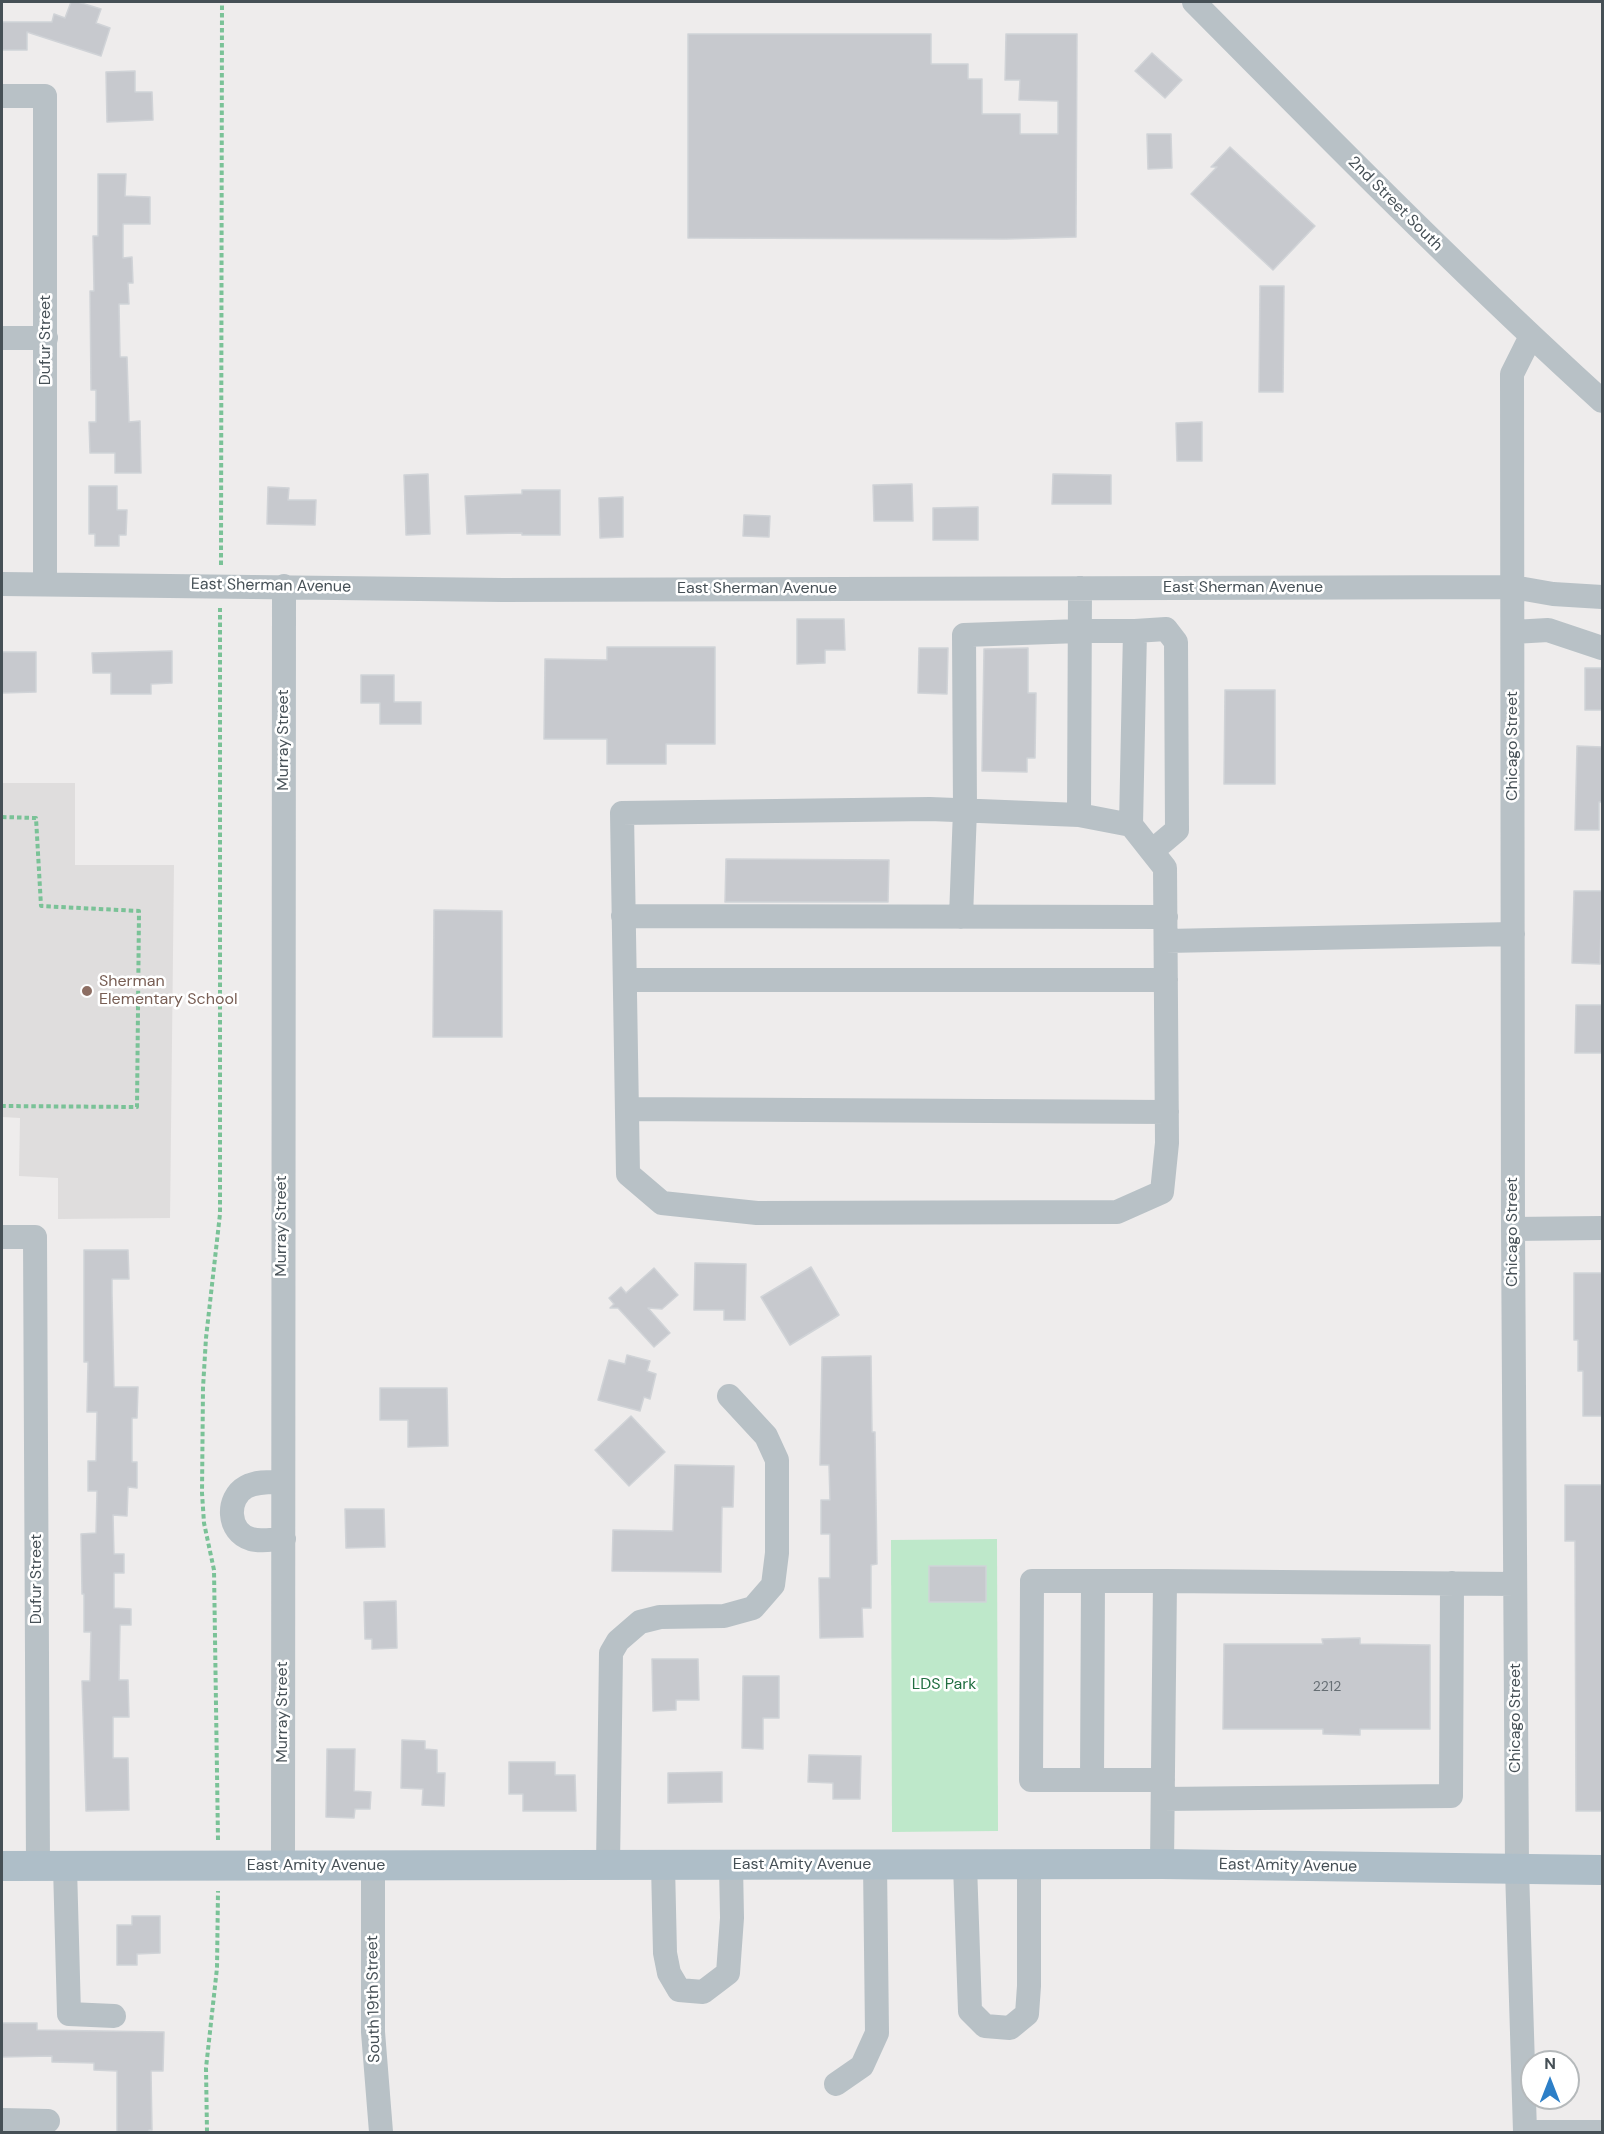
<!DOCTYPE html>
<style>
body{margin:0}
#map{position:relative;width:1604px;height:2134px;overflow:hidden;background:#eeecec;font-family:"DM Sans",sans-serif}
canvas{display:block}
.frame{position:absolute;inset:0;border:3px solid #465056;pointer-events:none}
.north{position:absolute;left:1520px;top:2050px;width:60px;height:60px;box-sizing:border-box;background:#fff;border:2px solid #b5b9bb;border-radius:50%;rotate:0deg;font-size:16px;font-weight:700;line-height:24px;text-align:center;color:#465056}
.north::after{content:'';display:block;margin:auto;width:21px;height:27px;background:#2d7fc7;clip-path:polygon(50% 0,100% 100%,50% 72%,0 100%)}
</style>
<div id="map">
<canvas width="1604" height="2134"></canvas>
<div class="frame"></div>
<div class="north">N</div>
</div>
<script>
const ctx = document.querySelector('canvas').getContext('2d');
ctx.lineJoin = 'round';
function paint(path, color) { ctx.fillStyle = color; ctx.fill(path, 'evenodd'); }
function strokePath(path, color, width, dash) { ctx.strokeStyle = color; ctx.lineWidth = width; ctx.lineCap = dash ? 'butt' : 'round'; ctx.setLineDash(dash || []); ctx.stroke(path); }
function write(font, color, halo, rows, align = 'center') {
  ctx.font = font + ' "DM Sans",sans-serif'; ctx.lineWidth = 5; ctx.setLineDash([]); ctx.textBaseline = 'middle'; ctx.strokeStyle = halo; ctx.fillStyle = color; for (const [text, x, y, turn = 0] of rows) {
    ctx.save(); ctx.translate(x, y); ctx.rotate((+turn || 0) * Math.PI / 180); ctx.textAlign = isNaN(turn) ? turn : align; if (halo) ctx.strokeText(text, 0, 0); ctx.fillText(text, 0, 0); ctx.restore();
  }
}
const education = new Path2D(`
 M2 783H75V865H174L170 1218 58 1219V1178L19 1176 20 1118 2 1117Z`);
const green = new Path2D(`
 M997 1539 998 1831 892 1832 891 1540Z`);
const building = new Path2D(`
 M71 2H78L101 9 96 23 110 28 101 56 27 32V50H2V22H52L54 14 65 18Z
 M688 34H931V64H968V79H982V114H1020V134H1058V101L1019 100 1020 80H1005L1006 34H1077L1076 237 1006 239 688 238Z
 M1152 53 1182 80 1165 98 1135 71Z
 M135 71V92H152L153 120 107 122 106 72Z
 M1147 134H1171L1172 168 1148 169Z
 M1230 147 1315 226 1273 270 1191 194 1217 167H1211Z
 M98 174H126L125 196 150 197V224H123V258L132 257 133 283H128L129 304H119L120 357H127L129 422 140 421 141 473H115V453H90L89 422H96V390H91L90 291H94L93 236H98Z
 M1260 286H1284L1283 392H1259Z
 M1202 422V461H1177L1176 423Z
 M428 474 430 534 406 535 404 475Z
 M1053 474 1111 475V504H1052Z
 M912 484 913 521H874L873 485Z
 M89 486H117V510H127L126 535H119V546H95V534H89Z
 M268 487 289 488 288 500H316L315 525 267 524Z
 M522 490H560V535H522V533L467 534 465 496 522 494Z
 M623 497V537L600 538 599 498Z
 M978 507V540H933V508Z
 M744 515 770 516 769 537 743 536Z
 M797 619H844L845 650H825V663L797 664Z
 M607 647H715V744H666V764H607V739H544L545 659 607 660Z
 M919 648H948L947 694 918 693Z
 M1028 648V693H1036L1035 758H1027V772L982 771 984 649Z
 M172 651V683L151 684V694H111V673H93L92 653Z
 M2 652H36V692L2 693Z
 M1585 668H1602V710H1585Z
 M361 675H394V702H421V724H380V703H361Z
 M1225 690H1275V784H1224Z
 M1577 746 1602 747V802H1599V830H1575Z
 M726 859 889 860 888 902H725Z
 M1574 891H1602L1600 964 1572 963Z
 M434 910 502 911V1037H433Z
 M1576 1005H1602V1053H1575Z
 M84 1250H128L129 1279H112V1294L114 1387H138L137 1418H132V1462H137V1488L128 1487 127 1516 113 1515 114 1554H124V1573H114V1608L131 1609V1625H120L119 1680H128L129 1717H113V1758H128L129 1810 86 1811 82 1681H90L91 1632H84V1594H82L81 1534 96 1533 97 1491H88V1461H96L97 1412H87L88 1362H84Z
 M695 1263 746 1264 745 1320H724V1310H694Z
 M811 1267 839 1315 790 1345 761 1297Z
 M654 1268 678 1295 662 1309 648 1308 670 1333 654 1347 618 1308H610L614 1304 609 1298 621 1287 626 1293Z
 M1574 1273H1602V1416H1583V1371H1578V1340H1574Z
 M627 1355 650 1361 647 1371 656 1374 650 1399 644 1397 640 1411 598 1400 609 1360 625 1364Z
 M871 1356 872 1432H875L877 1564 871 1565V1608H862L863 1637 820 1638 819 1578H830V1534H821V1500H830L829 1465H820L822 1357Z
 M380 1388H447L448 1446 408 1447V1420H380Z
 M631 1416 665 1452 629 1486 595 1450Z
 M675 1465 734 1466 733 1507H722L721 1572 612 1571 613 1530 673 1531Z
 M1565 1485H1602V1811H1576L1575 1541H1565Z
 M345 1509H384L385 1547 346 1548Z
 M929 1566H986V1602H929Z
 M396 1601 397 1648 372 1649V1639H365L364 1602Z
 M1360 1638V1644L1430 1645V1729H1360V1735L1323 1734V1729H1223L1224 1644H1323L1322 1639Z
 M652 1659H698L699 1700H676V1710L653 1711Z
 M743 1676H779V1718H763V1749L742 1748Z
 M402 1740 425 1741V1749L437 1750V1773H445L444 1806 422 1805 423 1789 401 1788Z
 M327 1749H355L354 1791 371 1792 370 1809H355L354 1818 326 1817Z
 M809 1755 861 1756 860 1799H833V1783L808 1782Z
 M509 1762H555V1775H575L576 1811H523V1794H509Z
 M722 1772V1802L668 1803V1773Z
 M132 1916H160V1953L137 1954V1965H117V1925H132Z
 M2 2023H37V2030L164 2032 163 2071H151L152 2130H149V2133H117V2071L94 2070V2063L52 2062V2056L2 2057Z`);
const path = new Path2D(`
 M221 565 222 2
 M2 817 36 818 41 906 139 911 137 1107 2 1106
 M218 1840 214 1570 204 1523 202 1493 203 1388 206 1338 220 1214V608
 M207 2132 206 2068 217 1968 218 1891`);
const minor = new Path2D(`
 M1194 2C1328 137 1461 273 1602 401
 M2 96H45V584
 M2 338H46
 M2 584 503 590 1513 587 1553 594 1602 597
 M1135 631 1166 629 1176 642 1177 830 1152 851
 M1513 632 1548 630 1602 648
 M1079 815 1131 825 1165 868 1167 1143 1162 1192 1117 1212 757 1213 662 1203 628 1174 622 813 930 809 1079 815 1080 588
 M623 916 1166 917
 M961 917 965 810 964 635 1080 631H1135L1131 825
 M1166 941 1513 934
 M625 980H1166
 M627 1109 1167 1112
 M1513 1229 1602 1228
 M2 1237H35L38 1866
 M283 1482C271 1482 257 1481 246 1487 226 1498 227 1532 251 1539 260 1542 274 1539 284 1539
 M1092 1780 1093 1581
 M1163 1780H1031L1032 1581H1165
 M1163 1799 1451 1796 1452 1583
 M1162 1864 1165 1581 1515 1584
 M608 1865 611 1653 618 1641 640 1622 660 1617 724 1616 753 1608 773 1585 777 1553V1460L766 1436 729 1396
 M663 1865 665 1953 669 1973 679 1990 703 1992 728 1973 732 1918 731 1865
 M965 1865 970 2011 985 2026 1010 2028 1027 2014 1029 1986V1864
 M283 1866 284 586
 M373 1866V2032L381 2132
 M65 1867 69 2014 114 2016
 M836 2084 862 2066 877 2033 875 1864
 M2 2120 48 2121
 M1525 2132 1517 1869 1513 1229 1512 374 1531 336
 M1525 2132H1602`);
const major = new Path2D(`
 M2 1866 1162 1864 1602 1870`);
const markers = [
 [87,991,6,"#8d6e63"]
];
const numberNames = [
 ["2212",1327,1687]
];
const streetNames = [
 ["2nd Street South",1395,204,45],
 ["Dufur Street",46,340,-90],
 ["East Sherman Avenue",271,586,1],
 ["East Sherman Avenue",1243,588],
 ["East Sherman Avenue",757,589],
 ["Murray Street",284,740,-90],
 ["Chicago Street",1513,746,-90],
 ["Murray Street",282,1226,-90],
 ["Chicago Street",1513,1232,-90],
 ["Dufur Street",37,1579,-90],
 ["Murray Street",283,1712,-90],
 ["Chicago Street",1516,1718,-90],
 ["East Amity Avenue",802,1865],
 ["East Amity Avenue",316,1866],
 ["East Amity Avenue",1288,1866,1],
 ["South 19th Street",374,1999,-91]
];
const educationNames = [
 ["Sherman",99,982],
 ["Elementary School",99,1000]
];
const parkNames = [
 ["LDS Park",944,1685]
];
paint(education, '#dfdddd');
paint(green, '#bee8ca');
paint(building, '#c7c9ce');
strokePath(building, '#d0d3d7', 1.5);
strokePath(path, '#7ac297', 4, [4.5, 3]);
strokePath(minor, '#b8c1c6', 24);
strokePath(major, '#aebec8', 30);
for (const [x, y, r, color] of markers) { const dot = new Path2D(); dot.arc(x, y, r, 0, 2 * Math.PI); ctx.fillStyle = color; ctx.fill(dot); strokePath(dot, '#fff', 2); }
write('14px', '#666e74', null, numberNames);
write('16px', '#465056', '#fff', streetNames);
write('16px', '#785e54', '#fff', educationNames, 'left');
write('16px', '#206e40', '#fff', parkNames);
</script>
